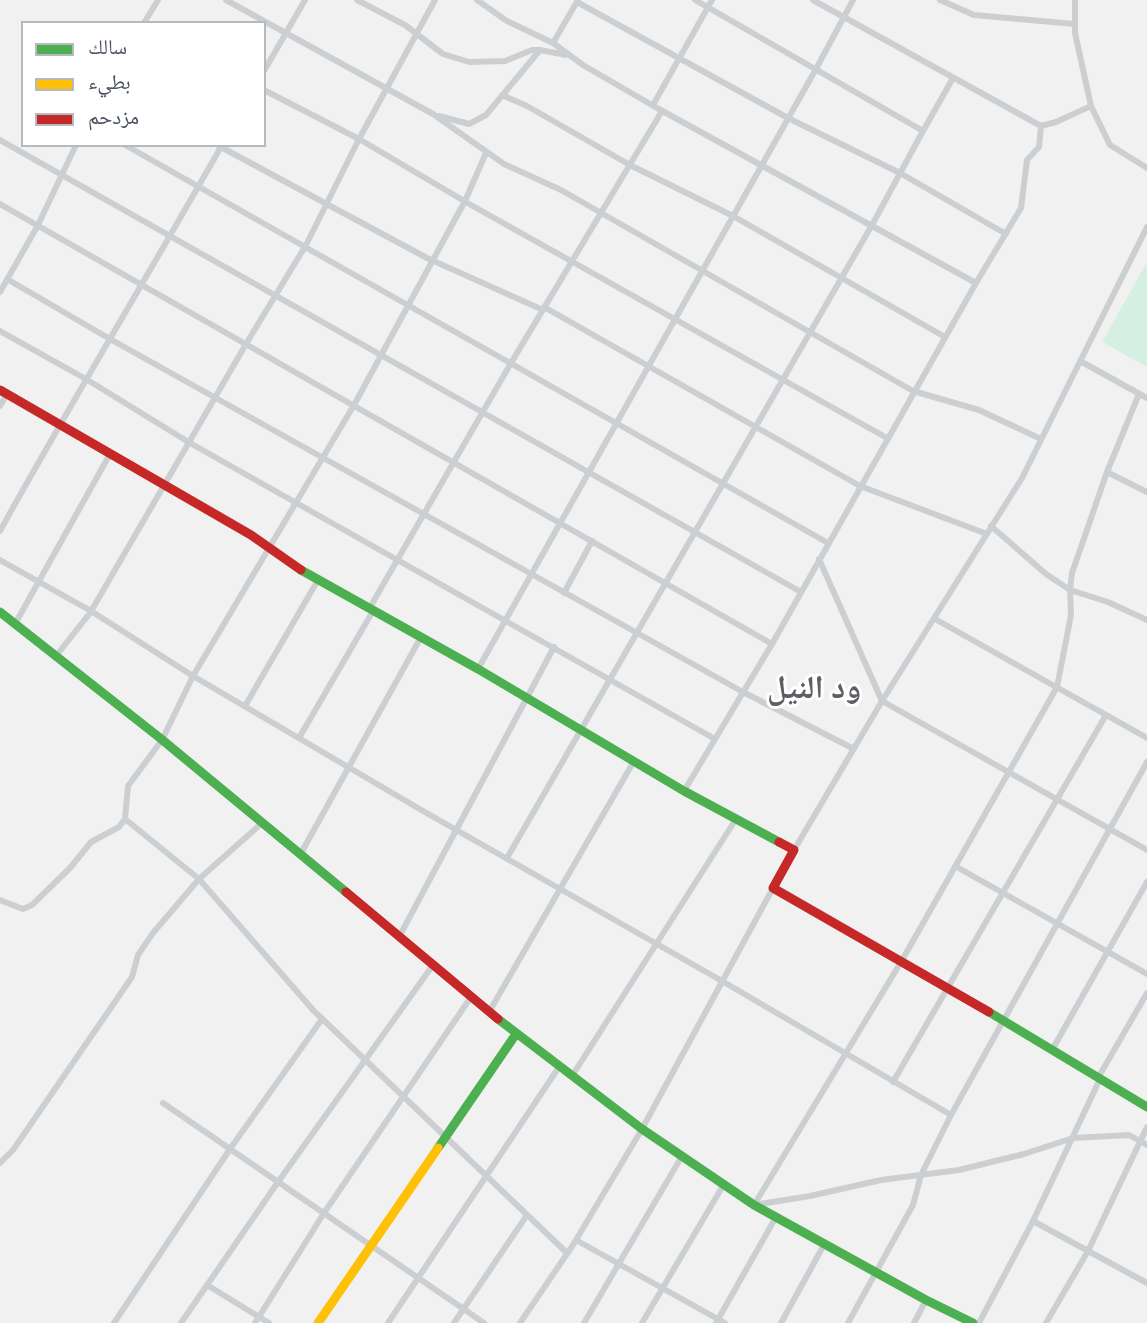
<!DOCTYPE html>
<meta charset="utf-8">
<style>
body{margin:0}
#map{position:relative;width:1147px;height:1323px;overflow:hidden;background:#f1f1f1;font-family:Lato,"Noto Naskh Arabic",sans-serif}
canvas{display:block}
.legend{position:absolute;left:21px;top:21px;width:245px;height:126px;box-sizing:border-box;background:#fff;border:2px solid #b6b9be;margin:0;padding:9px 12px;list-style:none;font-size:21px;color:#48515d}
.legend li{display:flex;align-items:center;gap:14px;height:35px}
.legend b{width:35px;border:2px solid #b6b9be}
</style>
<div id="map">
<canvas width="1147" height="1323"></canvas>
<ul class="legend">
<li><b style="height:9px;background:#4caf50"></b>سالك</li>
<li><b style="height:9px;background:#ffc107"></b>بطيء</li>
<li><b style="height:9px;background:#c62828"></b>مزدحم</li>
</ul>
</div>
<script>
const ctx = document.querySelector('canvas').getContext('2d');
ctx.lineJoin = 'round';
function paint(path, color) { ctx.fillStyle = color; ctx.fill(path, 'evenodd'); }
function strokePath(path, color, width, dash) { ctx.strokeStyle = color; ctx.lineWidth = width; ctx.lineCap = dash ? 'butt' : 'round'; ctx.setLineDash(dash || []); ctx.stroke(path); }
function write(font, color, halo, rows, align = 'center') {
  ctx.font = font + ' Lato,"Noto Naskh Arabic",sans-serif'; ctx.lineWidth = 6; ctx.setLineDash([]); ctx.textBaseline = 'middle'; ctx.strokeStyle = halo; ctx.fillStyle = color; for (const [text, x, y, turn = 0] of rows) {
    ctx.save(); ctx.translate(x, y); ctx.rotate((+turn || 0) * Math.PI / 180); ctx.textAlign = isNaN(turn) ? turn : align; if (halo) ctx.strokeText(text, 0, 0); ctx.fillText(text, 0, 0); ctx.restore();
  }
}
const green = new Path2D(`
 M1147 262V367L1102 342Z`);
const street = new Path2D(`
 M226 0 433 114 504 164 561 190 913 391 979 410 1041 439
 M357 0 405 25 443 54 469 62 505 61 532 50H540L566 55
 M477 0 507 21 553 43 583 65 657 108 976 283 772 644 684 791
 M813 0 1041 126
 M940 0 974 15 1075 24
 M1075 0V33L1091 106 1110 145 1147 168
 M577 2 788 118 900 173 1006 234
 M144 23 158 0
 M553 43 578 0
 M264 71 305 0
 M264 90 359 139 471 205 887 438
 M502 95 527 106 630 165 733 216 945 337
 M653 105 712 0
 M439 116 469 124 486 115 540 50
 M923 131 953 78
 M0 140 801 592
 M125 145 828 543
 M219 146 427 258 543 310
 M0 204 772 644
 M7 279 110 339 743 692 854 749
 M976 283 1021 208 1027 160 1039 147 1041 126 1056 122 1091 106
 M0 292 38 225 76 145
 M544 307 860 486 987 534
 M0 331 86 379 190 443 715 739
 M1080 361 1147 398
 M0 406 7 394
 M1107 472 1147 492
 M991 526 1046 574 1070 590 1108 602 1147 620
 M0 531C72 401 149 274 222 145
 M819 559 882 701 1147 850
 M0 560 91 611 193 676 423 811 722 981 951 1115
 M564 593 592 541
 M369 609 511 363 662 111
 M935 619 1147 738
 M15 624 110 454
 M56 656 90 613 246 344 306 245 359 139 435 0
 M478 669 816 69 853 0
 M245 706 318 580
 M299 738 373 611
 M125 819 199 879 313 1010 567 1253
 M794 850 882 701 1022 478 1147 227
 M300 855 421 637
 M507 858 872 225 923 131 695 0
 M955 866 1147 974
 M0 900 23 909 32 905 70 868 91 842 119 827 125 819 128 786 162 740 193 676 354 405 465 201 486 153
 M399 937 554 647
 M489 1012 634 761
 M1052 1050 1147 882
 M572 1076 736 819
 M1098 1078 1147 993
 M893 1082 1106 715
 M163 1103 484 1323
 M0 1163 13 1150 132 977 138 955 153 933 199 879 262 823
 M754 1205 901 962 1057 687 1071 615 1070 590 1072 573 1107 472 1139 394
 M754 1205 810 1196 881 1180 959 1170 1024 1154 1073 1138 1129 1135 1147 1145
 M1033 1221 1147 1283
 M576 1240 725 1323
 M207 1285 269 1323
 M114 1323 230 1149 322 1019
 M181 1323 278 1182 433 965
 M255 1323 324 1213 471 997
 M388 1323 559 1067
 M454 1323 527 1215
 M520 1323 573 1245 642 1129 773 888
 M584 1323 682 1156
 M642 1323 724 1184
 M716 1323 776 1217
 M781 1323 825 1243
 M848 1323 913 1205 921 1175 951 1115 1147 762
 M914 1323 926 1300
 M979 1323 1033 1221 1100 1079
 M1046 1323 1088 1251 1147 1127`);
const fast = new Path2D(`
 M301 570 478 669 684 791 779 842
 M0 612 160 738 346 892
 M989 1012 1147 1107
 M498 1019 642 1129 754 1205 926 1300 973 1323
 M438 1148 516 1034`);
const slow = new Path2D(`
 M318 1323 438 1148`);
const jam = new Path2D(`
 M0 390 251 535 301 570
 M779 842 794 850 773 888 989 1012
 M346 892 498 1019`);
const townNames = [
 ["ود النيل",814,688]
];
paint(green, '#d6efe3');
strokePath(street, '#cccfd2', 6);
strokePath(fast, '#4caf50', 9);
strokePath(slow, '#ffc107', 9);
strokePath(jam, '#c62828', 9);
write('bold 32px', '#5c5f64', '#fff', townNames);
</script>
